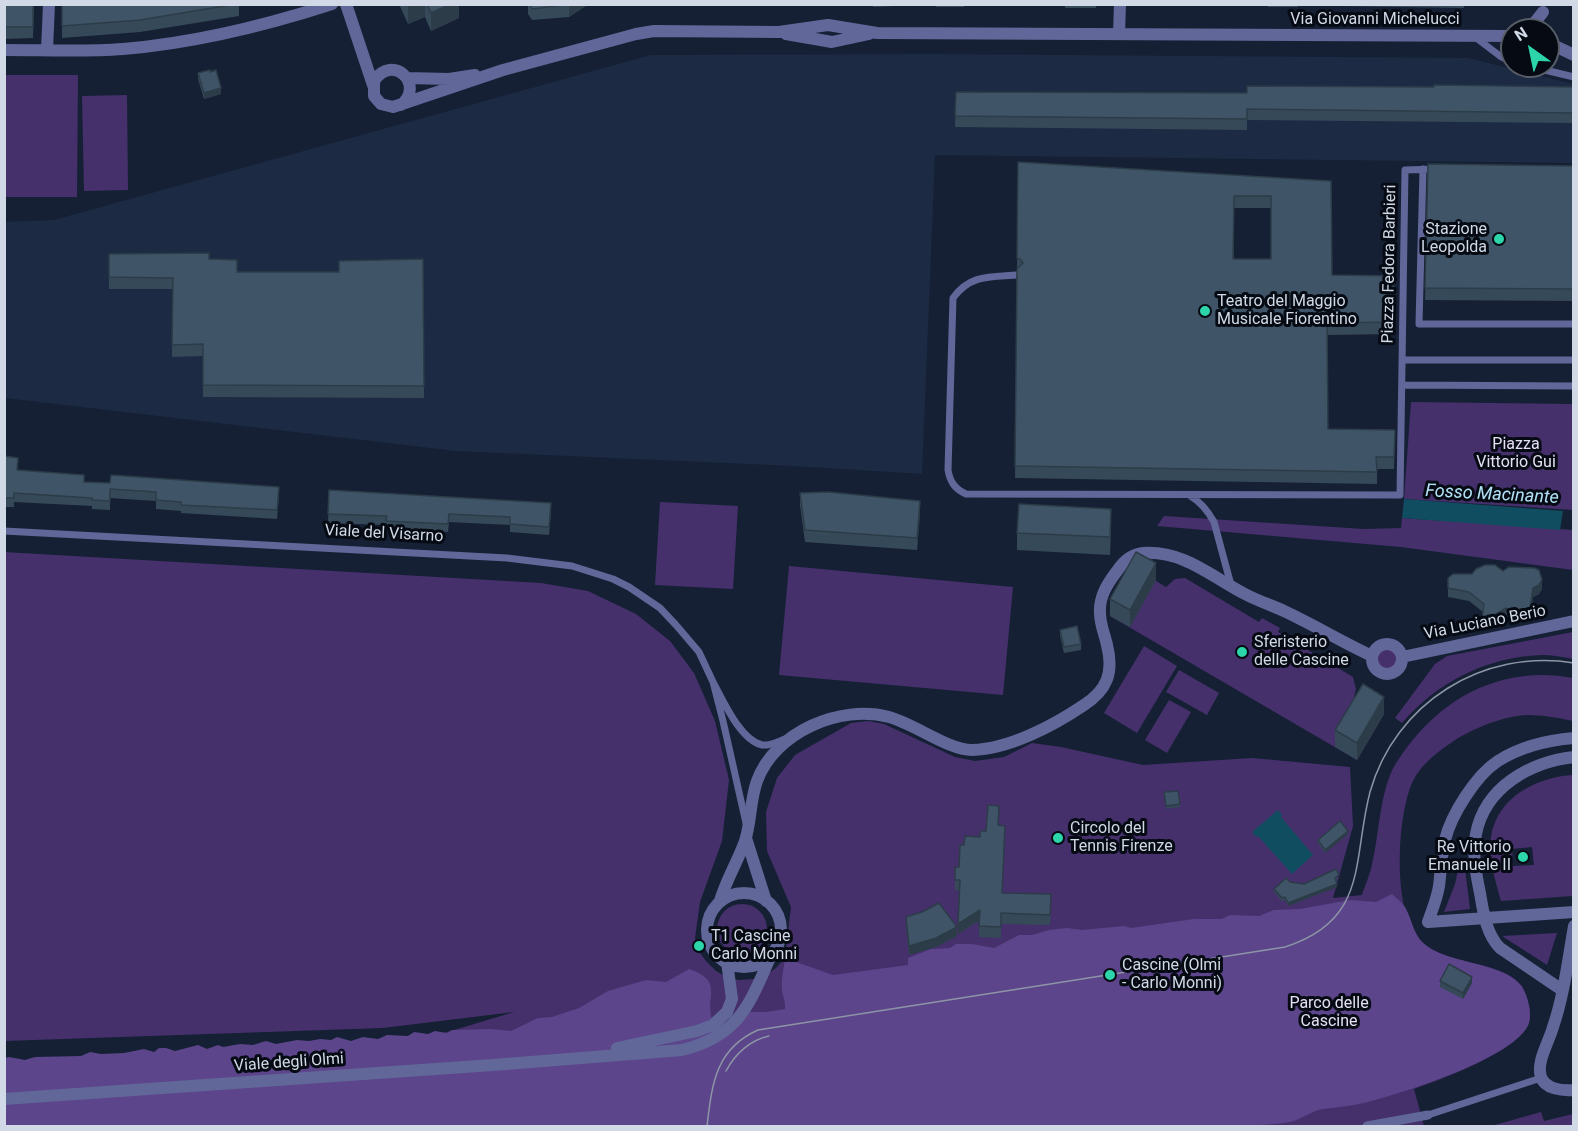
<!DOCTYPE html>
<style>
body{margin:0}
#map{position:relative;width:1578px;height:1131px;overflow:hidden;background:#152034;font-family:Roboto,sans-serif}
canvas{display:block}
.frame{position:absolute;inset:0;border:6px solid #d1d9e6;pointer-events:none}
.north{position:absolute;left:1500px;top:18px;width:60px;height:60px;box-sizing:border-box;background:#060a13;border:2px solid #575d67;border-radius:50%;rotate:327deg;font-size:16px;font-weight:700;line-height:24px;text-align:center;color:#d1d9e6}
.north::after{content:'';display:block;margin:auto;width:21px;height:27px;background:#2dd5ab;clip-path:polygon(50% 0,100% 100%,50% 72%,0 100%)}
</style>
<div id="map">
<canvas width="1578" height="1131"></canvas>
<div class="frame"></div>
<div class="north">N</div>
</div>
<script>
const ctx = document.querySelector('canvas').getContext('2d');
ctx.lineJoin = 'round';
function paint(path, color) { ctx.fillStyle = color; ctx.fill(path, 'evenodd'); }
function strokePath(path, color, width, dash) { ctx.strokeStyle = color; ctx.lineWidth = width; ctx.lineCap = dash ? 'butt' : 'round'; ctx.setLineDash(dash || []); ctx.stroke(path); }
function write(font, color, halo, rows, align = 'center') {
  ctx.font = font + ' Roboto,sans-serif'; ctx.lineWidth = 6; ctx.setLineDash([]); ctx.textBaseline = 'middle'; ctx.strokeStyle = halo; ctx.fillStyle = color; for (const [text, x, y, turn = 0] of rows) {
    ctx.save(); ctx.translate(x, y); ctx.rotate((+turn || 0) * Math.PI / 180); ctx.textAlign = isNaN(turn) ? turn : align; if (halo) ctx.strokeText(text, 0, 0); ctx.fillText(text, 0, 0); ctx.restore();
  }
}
const built = new Path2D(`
 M932 54 1468 58 1573 84V163L935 155 922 474 794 466 456 451 5 398V222L54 220 651 55Z`);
const green = new Path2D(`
 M5 75H78L77 197H5Z
 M127 95 128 190 84 191 82 96Z
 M1411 402 1573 404V510L1404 499Z
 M660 502 738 506 733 589 655 585Z
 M1164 516 1364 529 1401 528 1402 518 1573 530V570L1401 547 1157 526Z
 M4 552 541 583 588 591 636 614 670 641 694 673 715 721 729 780 722 841 700 902 695 938 698 950 706 961 716 971 728 978 739 980 754 979 766 975 776 968 785 958 791 907 767 851 766 812 777 778 795 755 851 723 868 721 884 724 955 757 975 761 1004 757 1032 743 1061 747 1143 765 1252 758 1350 767 1353 826 1333 898 1362 895C1365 885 1370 875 1372 864 1379 834 1379 804 1390 775 1395 763 1404 751 1412 741 1452 691 1510 666 1573 678V721C1559 718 1543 715 1528 715 1504 716 1476 727 1455 740 1439 751 1422 763 1413 781 1397 814 1393 905 1416 936 1441 968 1498 957 1522 986 1524 989 1525 995 1527 999 1528 1004 1530 1007 1530 1012 1530 1016 1530 1022 1528 1025 1511 1054 1445 1078 1414 1089L1424 1126H5L421 1040 514 1012 383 1028 5 1041Z
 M789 566 1013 587 1003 695 779 675Z
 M1136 569 1166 587 1175 579 1185 578 1259 622 1262 618 1280 628 1278 632 1353 677 1356 689 1354 697 1384 714 1357 760 1110 616Z
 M1573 632V659C1563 657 1552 655 1541 655 1487 657 1437 682 1402 723L1395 718 1435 664 1447 656Z
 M1144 646 1177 666 1137 733 1104 713Z
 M1374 659a13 13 0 1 1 26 0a13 13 0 1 1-26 0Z
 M1179 670 1219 693 1207 715 1166 692Z
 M1169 700 1191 712 1167 753 1145 740Z
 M1573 775V896L1501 901C1495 880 1488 858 1491 837 1497 797 1537 777 1573 775ZM1532 847 1534 865 1513 866 1512 849Z
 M1460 861H1464L1470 909 1444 912 1455 884Z
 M717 929a25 25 0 1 1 50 0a25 25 0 1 1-50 0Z
 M1557 933 1547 965 1502 936Z
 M1541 1112 1544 1121 1573 1114V1126H1491Z`);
const forest = new Path2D(`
 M1392 894C1396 898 1402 902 1405 907 1413 921 1413 936 1427 946 1451 964 1506 963 1522 987 1528 996 1532 1013 1529 1023 1518 1057 1402 1093 1368 1102 1353 1106 1338 1107 1323 1109 1311 1111 1301 1120 1289 1122 1277 1125 1262 1124 1248 1126H5V1058L9 1057 25 1060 35 1057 81 1056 90 1052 101 1054 124 1053 144 1049 154 1052 159 1048H166L175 1051 198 1045 207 1049 218 1045 223 1047 240 1044 253 1045 266 1041 276 1044 297 1040 309 1041 320 1039 331 1040 337 1037 351 1041 363 1037 378 1039 387 1035 408 1036 414 1032 428 1034 435 1031 447 1033 452 1030 491 1029 511 1031 538 1018 552 1017 579 1008 608 991 646 980 666 982 689 969C727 982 702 998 714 1024L736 1022 750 1012H766L785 1009C786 1001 782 996 782 989 781 979 784 968 785 958L833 975 908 965V958L931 949 950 948 956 944H972L994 948 1019 935H1032L1049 930 1067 928 1082 930 1124 926 1131 928 1194 919H1222L1230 915 1259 916 1274 910 1300 909 1350 900 1376 902Z`);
const water = new Path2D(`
 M1404 499 1563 511 1560 530 1402 518Z
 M1278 810 1282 815 1281 817 1313 855 1292 874 1258 836 1256 837 1252 832Z`);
const service = new Path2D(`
 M1475 37 1500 56 1512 62
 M1528 66 1574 77
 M1423 169 1419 324H1574
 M1017 275C991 277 970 274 953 298L948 470C950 482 955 489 966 494L1400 495 1405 170 1436 169
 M1402 360H1574
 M1402 385 1574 386
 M1189 495C1201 502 1208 511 1214 522L1231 585
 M4 531 507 558 572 566 613 579 629 587 660 608 676 625 699 652 713 682
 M746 823 723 721 713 682C723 700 740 740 762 745 770 746 777 742 785 739
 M1428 1115 1541 1078`);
const pedestrian = new Path2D(`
 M1367 1126 1428 1115`);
const minor = new Path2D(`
 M346 4 373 85
 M1524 30 1536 21 1543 12
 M786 34 832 42 869 34
 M1119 34 1120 4
 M1548 38 1555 46 1574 55
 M4 50C44 50 84 52 123 49 195 43 264 26 332 4
 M47 50 49 4
 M407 78 449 79 475 75
 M401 105C426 84 392 53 374 81V96L381 104 393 107 503 70 636 34 654 31 779 32 828 25 877 33 1512 36
 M1372 659a15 15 0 1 1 30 0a15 15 0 1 1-30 0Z
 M1402 657 1574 621
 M1574 738C1549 740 1520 747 1498 761 1476 775 1451 815 1445 840 1441 856 1441 871 1439 886 1437 899 1432 910 1428 922L1574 912
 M746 838 766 901
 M707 930a37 37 0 1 1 74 0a37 37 0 1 1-74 0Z
 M720 901C726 880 738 861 745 841 751 823 750 800 757 781 775 732 840 704 889 717 915 724 948 750 972 750 1009 749 1053 726 1084 705 1107 690 1114 673 1107 645 1105 635 1100 625 1100 613 1099 597 1107 584 1117 571 1123 562 1132 554 1143 553 1183 550 1212 577 1245 594 1258 601 1271 605 1284 611 1314 625 1342 642 1372 656
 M1574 926C1568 960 1564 995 1553 1027 1549 1042 1536 1062 1541 1077 1545 1089 1562 1091 1574 1090
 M1562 990 1500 948C1486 934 1483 911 1480 893 1476 874 1472 853 1476 834 1485 787 1530 762 1574 757
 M617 1048 697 1031 713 1025 727 1012 732 999 727 962
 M4 1099 493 1065 682 1050C740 1036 750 1003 772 953`);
const tram = new Path2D(`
 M726 1071C735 1054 750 1040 769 1036
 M707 1126C712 1085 715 1049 758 1030L1285 947C1369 920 1352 861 1370 792 1395 703 1483 648 1574 663`);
const wall = new Path2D(`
 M4 4H34L33 38 4 39Z
 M62 4H239V16L140 32 62 38Z
 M399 4H459V18L431 31 425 17 408 24Z
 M528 4H589L569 17 532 20 528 14Z
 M873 4H896V6L873 7Z
 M936 4H964V7H936Z
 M1065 4H1096V8H1065Z
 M1138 4H1167V6H1138Z
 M1268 4H1298V7H1268Z
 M1338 4H1464V8L1338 6Z
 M198 73 221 94 204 99 198 79Z
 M1434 87H1574V123L1247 120V130L955 127 956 92 1247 93Z
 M1018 162 1331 181 1332 275 1394 276V334L1327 335 1328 429 1395 430 1394 469H1377V484L1015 478ZM1234 208H1271V259H1234Z
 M1428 164 1574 166V301L1425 300Z
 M109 254 209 259 237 272H339L423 259 424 398 203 397V356L172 357 173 289H109Z
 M4 456 17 470 84 482 279 495 277 519 181 513V511L156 509V501L110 498V510L92 509V506L14 502V507H4Z
 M329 490 551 512 549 535 510 532V525L449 522 448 532 386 529V525L328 523Z
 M800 493 920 513 917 550 805 542 800 505Z
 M1111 526 1110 555 1017 550V533Z
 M1503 571 1542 589 1539 594 1533 597 1530 617 1509 620 1506 617 1491 626 1482 629 1483 612 1469 601 1448 597V578L1472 574Z
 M1156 580 1130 627 1110 616V599Z
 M1060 630 1081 644V650L1064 653 1060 636Z
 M1384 714 1357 760 1335 747V730Z
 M1164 792 1180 804V807L1166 809Z
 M999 825 1003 893 1051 905 1050 925 1001 924V938L979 937V921L958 934 959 890H955V867H959L964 845 980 837 986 831Z
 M1348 834 1325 853 1318 843V840Z
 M1339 878 1336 880 1337 887 1288 906 1285 900 1282 901 1274 892V889L1290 882 1304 884Z
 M906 917 957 936 936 947 909 955 906 926Z
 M1440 981 1472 983 1463 999 1440 987Z`);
const shadedWall = new Path2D(`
 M414 4H425V17L408 24V7Z
 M451 4H459V18L431 31V13Z
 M571 4H589L569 17V5Z
 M221 88V94L204 99V93Z
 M920 501V513L917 550V538Z
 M1111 509V526L1110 555V537Z
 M1156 563V580L1130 627V610Z
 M1542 580V589L1539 594 1533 597 1530 617V608L1533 588Z
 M1506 608V617L1491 626 1482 629V620Z
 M1384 697V714L1357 760V743Z
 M1348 831V834L1325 853V850Z
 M1337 884V887L1288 906V903Z
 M980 910V920L958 934V924Z
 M957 927V936L936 947 909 955V946Z
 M1472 977V983L1463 999V993Z`);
const building = new Path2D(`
 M4 4H33V27H4Z
 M62 4H236L140 20 62 26Z
 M427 4H451L431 13Z
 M530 4H571L532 9Z
 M210 70V72L216 70 221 88 204 93 198 73Z
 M1434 85 1574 87V113L1247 109V119L955 116 956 92 1247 93V86L1434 87Z
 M1018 162 1331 181 1332 275 1394 276V322L1327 323 1328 429 1395 430 1394 457H1376L1377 472 1015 466 1017 269 1023 263 1021 260 1017 258ZM1234 196H1271V259H1233Z
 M1428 164 1574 166V289L1425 288Z
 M209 253V259L237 260V272H339V261L423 259 424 386 203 385V344L172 345 173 278 109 277V254Z
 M4 456 18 458 17 470 84 475V482L110 483 111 475 279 487 277 510 181 505V502L156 500V492L110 489V501L92 500V498L14 493V498H4Z
 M329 490 551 503 549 527 510 524V517L449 514 448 524 386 521 387 516 328 514Z
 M828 492 920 501 917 538 805 530 800 493Z
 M1019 504 1111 509 1110 537 1017 533Z
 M1136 552 1156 563 1130 610 1110 599Z
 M1485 565H1495L1503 571 1509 567 1534 568 1539 570 1542 580 1539 585 1533 588 1530 608 1509 611 1506 608 1491 617 1482 620 1484 604 1469 592 1448 588V578L1453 574H1472L1476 569Z
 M1077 626 1081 644 1064 647 1060 630Z
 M1363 684 1384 697 1357 743 1335 730Z
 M1178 791 1180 804 1166 806 1164 792Z
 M988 805 999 806 998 825 1005 826 1002 893 1051 894 1050 915 1001 913V927L979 926 980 910 958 924 960 880H955V867H959L960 845H964L965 836 980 837V831H986Z
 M1340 821 1348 831 1325 850 1318 840Z
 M1336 869 1339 875 1335 878 1337 884 1288 903 1285 897 1282 898 1274 889 1286 878 1290 882 1304 884Z
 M939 903 957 927 936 938 909 946 906 917 922 912Z
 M1449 964 1472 977 1463 993 1440 981Z`);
const markers = [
 [1499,239,6,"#2dd5ab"],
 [1205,311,6,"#2dd5ab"],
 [1242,652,6,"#2dd5ab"],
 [1058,838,6,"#2dd5ab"],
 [1523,857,6,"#2dd5ab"],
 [699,946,6,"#2dd5ab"],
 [1110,975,6,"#2dd5ab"]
];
const streetNames = [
 ["Via Giovanni Michelucci",1375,20],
 ["Piazza Fedora Barbieri",1390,264,-89],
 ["Viale del Visarno",384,534,3],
 ["Via Luciano Berio",1485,623,-11],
 ["Viale degli Olmi",289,1063,-4]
];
const poiNames = [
 ["Stazione",1487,230,"right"],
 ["Leopolda",1487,248,"right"],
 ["Teatro del Maggio",1217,302],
 ["Musicale Fiorentino",1217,320],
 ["Sferisterio",1254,643],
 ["delle Cascine",1254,661],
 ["Circolo del",1070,829],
 ["Tennis Firenze",1070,847],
 ["Re Vittorio",1511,848,"right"],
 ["Emanuele II",1511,866,"right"],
 ["T1 Cascine",711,937],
 ["Carlo Monni",711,955],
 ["Cascine (Olmi",1122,966],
 ["- Carlo Monni)",1122,984]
];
const parkNames = [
 ["Piazza",1516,445],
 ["Vittorio Gui",1516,463],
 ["Parco delle",1329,1004],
 ["Cascine",1329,1022]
];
const waterNames = [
 ["Fosso Macinante",1492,495,3]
];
paint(built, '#1c2a43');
paint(green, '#45306c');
paint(forest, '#5c458b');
paint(water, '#114d61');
strokePath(service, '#626799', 7);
strokePath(pedestrian, '#626799', 9);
strokePath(minor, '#626799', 12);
strokePath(tram, '#8c95a5', 1.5);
paint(wall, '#364959');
paint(shadedWall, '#2c3c48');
paint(building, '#3f5567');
strokePath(building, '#2c3c48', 1.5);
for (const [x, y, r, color] of markers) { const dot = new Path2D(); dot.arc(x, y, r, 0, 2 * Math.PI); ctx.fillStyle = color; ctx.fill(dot); strokePath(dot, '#060a13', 2); }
write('16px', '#d1d9e6', '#060a13', streetNames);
write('16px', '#d1d9e6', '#060a13', poiNames, 'left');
write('16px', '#e5e0f5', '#060a13', parkNames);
write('italic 18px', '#b1e1f5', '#060a13', waterNames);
</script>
